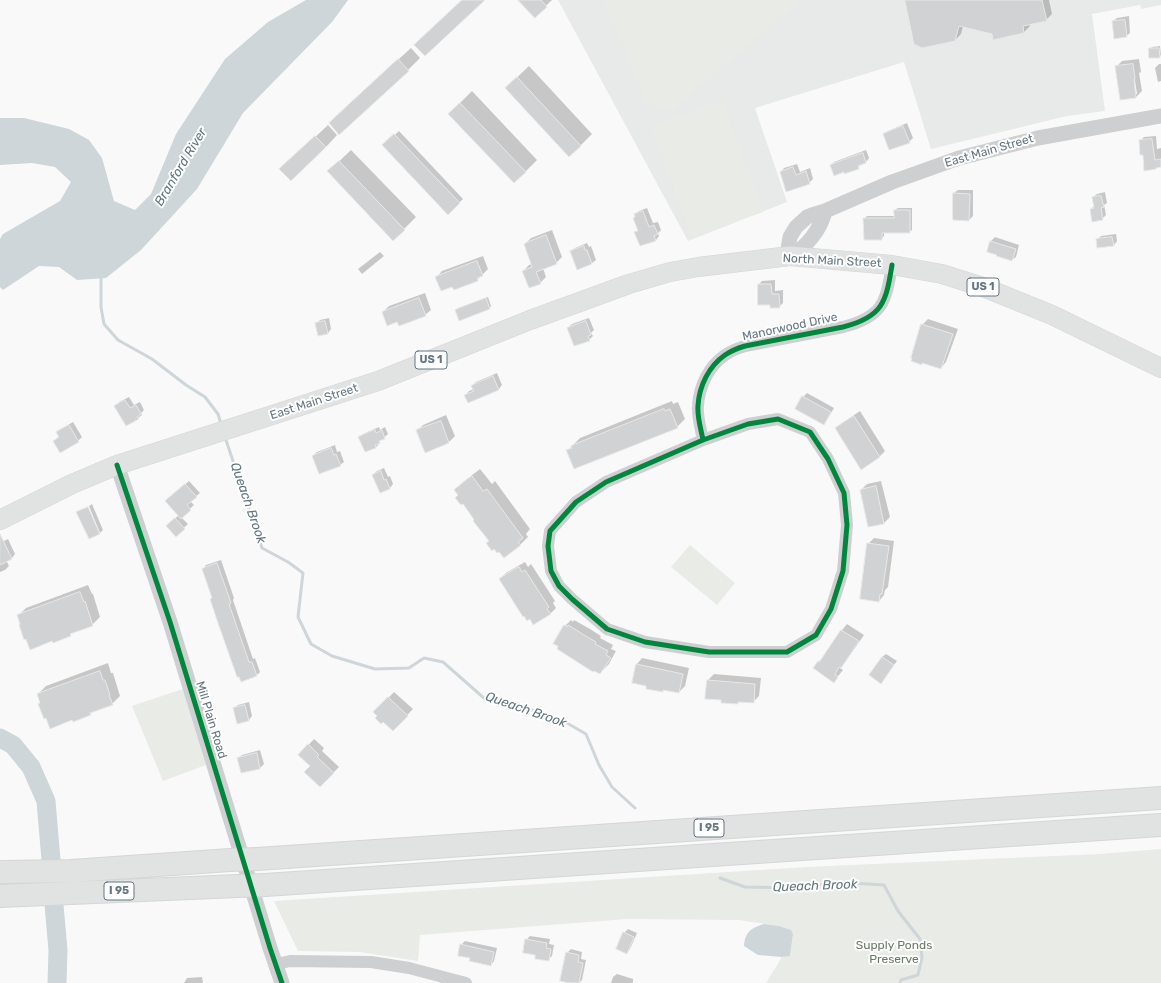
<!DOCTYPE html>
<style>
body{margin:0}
canvas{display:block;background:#f9f9f9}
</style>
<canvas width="1161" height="983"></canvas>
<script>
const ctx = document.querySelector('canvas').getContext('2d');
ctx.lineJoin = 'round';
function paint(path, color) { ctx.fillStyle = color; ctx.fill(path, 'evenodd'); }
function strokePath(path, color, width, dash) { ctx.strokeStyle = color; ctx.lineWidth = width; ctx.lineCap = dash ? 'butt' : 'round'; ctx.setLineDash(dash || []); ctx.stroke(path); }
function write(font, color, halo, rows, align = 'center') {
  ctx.font = font + ' Rubik,sans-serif'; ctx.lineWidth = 4; ctx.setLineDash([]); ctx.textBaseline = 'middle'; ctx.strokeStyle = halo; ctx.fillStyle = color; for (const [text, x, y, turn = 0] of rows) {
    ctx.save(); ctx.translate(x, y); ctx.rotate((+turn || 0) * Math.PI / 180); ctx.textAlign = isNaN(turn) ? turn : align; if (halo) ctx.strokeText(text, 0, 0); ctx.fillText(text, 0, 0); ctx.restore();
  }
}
const built = new Path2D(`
 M558 0H1161V5L1141 9 1140 5 1092 14 1105 111 1067 116 931 149 904 62 755 108 787 202 688 241Z`);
const green = new Path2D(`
 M604 0H795L797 4 673 110 646 104Z
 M722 100 763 212 691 237 651 126Z
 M690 545 735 583 717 605 671 567Z
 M183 689 206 765 163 781 132 706Z
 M1161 849V983H766L782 957 790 956 793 934 790 930 779 926 739 920 627 919 420 935 418 961 360 952 298 951 274 901 807 867 1099 854Z`);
const water = new Path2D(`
 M306 0H348L332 22 243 113 197 189 141 250 106 278 77 280 59 267 39 266 3 290 0 287V239L3 234 60 201 71 182 55 167 32 163 0 165V118H24L69 129 89 140 102 158 114 201 135 210 151 194 176 134 225 59 268 22Z
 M764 924 779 926 791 930 793 934 790 956 782 957 758 955 744 946C745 932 751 928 764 924Z`);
const shadow = new Path2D(`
 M520 0H552L535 16Z
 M906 0H1049L1052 14 1046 20 1029 24 1030 26 1024 32 993 33 963 26 961 34 955 40Z
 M1129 16 1130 33 1126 36 1113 21 1117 18Z
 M1160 46 1161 55 1159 57 1150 49 1152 47Z
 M411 48 420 58 408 70 342 111Z
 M1139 59 1141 72 1139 73 1142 91 1136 97 1116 67 1122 61ZM1132 74H1134L1137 94H1135Z
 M1159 64H1161V81L1158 82 1155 68Z
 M529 66 592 134 580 146 506 88Z
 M472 91 537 160 525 172 449 114Z
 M907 123 913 138 909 142 884 134 888 131Z
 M328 125 337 135 326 147 293 158Z
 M399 131 463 199 448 213 384 145Z
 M1156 136 1157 149 1161 148V166L1158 167 1156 168 1140 141 1144 137Z
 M351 150 416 217 404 229 329 171Z
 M866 150 869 158 866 162 861 164 858 168 844 171 831 166 834 162Z
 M797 164 800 172 810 168 813 179 809 183 781 172 784 168Z
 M958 190H973V216L969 220 954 193Z
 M1105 192 1107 203 1104 205 1106 215 1102 219 1091 209 1095 205 1093 197 1097 194Z
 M647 208 653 223 658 222 661 230 658 233 659 236 656 240 636 232 638 229 635 215 639 211Z
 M898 208H912V230L909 232H884V236L881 239 864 219 867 216H895V210Z
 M552 230 562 257 556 263 543 268 546 277 540 283 523 271 529 265 532 264 525 244 531 238Z
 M1116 234 1117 241 1114 245 1097 240 1101 236Z
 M995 237 1019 245 1016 257 1012 260 988 251 991 241Z
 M587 243 589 247 591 246 596 260 592 263 578 269 571 252 575 248Z
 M380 252 384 256 362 274 358 269Z
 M483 256 488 269 477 280 453 286 437 277 442 271Z
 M775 280V291L783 290V303L779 307 759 284 762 281Z
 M425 293 431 310 425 315 398 321 383 312 389 306Z
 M488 297 491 306 490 308 460 319 456 310 458 308Z
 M329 318 331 329 328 333 316 324 320 320Z
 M589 318 594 330 591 333 593 336 589 340 568 328 572 324Z
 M928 319 958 329 946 362 941 368 923 362 921 364 922 325Z
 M497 373 502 385 499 389 469 402 466 395 469 391 474 389 472 386 476 382Z
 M807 393 834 408 827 420 824 423 803 397Z
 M129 397 134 405 140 402 144 410 141 413 142 415 138 418 116 406 119 402Z
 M672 401 673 404 678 402 685 419 677 427 567 451 580 438Z
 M860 411 885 451 879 457 836 429 842 423Z
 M446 415 455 436 449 442 426 451 417 431 423 425Z
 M73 422 82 437 78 441H54L60 436 58 432 61 429Z
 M379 427 380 430 385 427 388 434 379 442 380 443 376 447 365 451 360 437 363 434Z
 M335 445 337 452 340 451 344 462 340 465 313 456 317 452Z
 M384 468 388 477 390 476 393 484 390 488 380 492 373 475 377 471Z
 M480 469 492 484 495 481 530 529 526 534 528 537 520 545 490 541 455 490 463 482Z
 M189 481 200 493 190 501 194 505 181 517 188 524 176 535 171 522 179 515 170 498Z
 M881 481 890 517 884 523 869 526 861 490 867 484Z
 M92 504 103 530 100 533 89 506Z
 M874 538 894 541 888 587 885 590 884 595 879 601 868 544Z
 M8 539 15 554 12 558 6 560 9 566 5 570 0 572V543Z
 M221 560 234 598 233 600 253 659 255 658 260 672 256 676 213 598 203 569 206 565Z
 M525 562 528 567 531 564 555 601 553 603 556 608 550 614 530 618 500 579 506 573Z
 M88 585 92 594H93L100 617 92 625 74 632 70 635 21 624 18 616 26 608Z
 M571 620 573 622 574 620 590 629 601 636 600 638 613 645 611 649 616 651 609 664 600 673 565 626Z
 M847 624 864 635 846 661 840 668 843 670 834 681 818 662 824 657 842 630Z
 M886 654 897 661 881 682 882 657Z
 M642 658 689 668 685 686 679 692 665 689 662 691 648 685 633 682 637 664Z
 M108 663 111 673H113L120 696 112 704 94 711 90 714 72 719 41 703 38 694 46 686Z
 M714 674 761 678 759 696 753 702 740 701 738 703 722 699 708 680Z
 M394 692 413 709 393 730 375 712Z
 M249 702 252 716 249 720 234 708 238 705Z
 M314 739 324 748 322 751 339 767 320 786 311 766 299 755Z
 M260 750 264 764 260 768 242 772 238 758 242 755Z
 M628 929 637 933 630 949 627 953 624 933Z
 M530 936 550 939 549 944 554 945 552 956 548 960 537 954 526 940Z
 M465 941 497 948 494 961 491 965 461 945Z
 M571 949 582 952 581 959 586 960 582 980 579 983H574L567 953Z
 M617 974 633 979V983H611L613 977Z
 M202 977 203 983H184L187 978Z`);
const stream = new Path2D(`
 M101 275V307L104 324 118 340 152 359 186 385 205 397 218 414 221 424
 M225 437 262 548 288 562 303 573 298 617 311 644 332 656 375 669 409 668 424 658 443 662 485 699 507 702 560 719 586 734 599 765 612 787 635 808
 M720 878 745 887 801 888 837 882 884 885 898 911 920 939 922 957 918 975 901 980 900 983`);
const river = new Path2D(`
 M0 738 13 745 31 767 46 801 51 860
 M54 905 58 950 57 983`);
const building = new Path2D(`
 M462 0H485L425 56 414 45Z
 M518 0H541L547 7 535 18Z
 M905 0H1042L1047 21 1023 26 1024 33 993 40 992 34 959 26 955 41 922 48 914 44Z
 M1125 20 1127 37 1114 39 1112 21Z
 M1149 48H1159L1160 58H1149Z
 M398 59 409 71 339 135 329 123Z
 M1133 64 1135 79H1134L1136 98 1120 100 1115 66Z
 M517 77 581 146 569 157 505 88Z
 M460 103 526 172 514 183 448 114Z
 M903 126 910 143 889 150 883 134Z
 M394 134 460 203 448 215 382 145Z
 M315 136 326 147 291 181 279 169Z
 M1152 139 1155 160 1161 159V167L1156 168V169L1144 171 1143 155H1140L1139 140Z
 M863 153 866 163 858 166 859 169 844 174V172L834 176 830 165Z
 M339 161 405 230 393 241 327 171Z
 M793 167 796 175 806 171 810 184 786 192 780 172Z
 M953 193 970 194 969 221 953 220Z
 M1101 196 1104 207 1101 208 1103 220 1092 222 1090 209 1094 208 1092 197Z
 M894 210H910V233H882V240H864L863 218H894Z
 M643 211 649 227 654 225 658 234 654 236 656 241 640 246 634 232 638 231 633 218 635 217 634 214Z
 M546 235 557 264 536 272 541 284 529 288 522 271 532 267 524 244Z
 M1112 237 1114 246 1097 248 1096 239Z
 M990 241 1016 249 1012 261 996 256 997 255 987 252Z
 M584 246 585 250H587L592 264 577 270 570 251Z
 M477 261 483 276 477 278 478 281 454 290 452 287 441 291 435 277Z
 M758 284H771L772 294H779L780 308H770V305H758Z
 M419 298 426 316 399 326 397 322 387 326 382 312Z
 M486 298 490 309 459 321 455 310Z
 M325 321 328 334 318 336 315 323Z
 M586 321 591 335 588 336 590 341 574 346 567 328Z
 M921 324 953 334 941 369 922 363V365L911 361 912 358H911Z
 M493 376 499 390 468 403 464 395 474 391 471 386Z
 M802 396 831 412 824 425 795 409Z
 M125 400 130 408 136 405 141 414 137 417 139 419 126 426 114 406Z
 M664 409 665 411 670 409 678 428 574 469 566 450 572 448 571 446Z
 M854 416 880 457 861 470 835 428Z
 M441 421 449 443 425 453 416 430Z
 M69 425 79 442 60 453 53 441 59 437 56 432Z
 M375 430 376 433 382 430 385 439 379 441 380 443 375 445 376 448 365 452 358 437Z
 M331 448 334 455 336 454 341 466 319 474 312 456Z
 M381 471 384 480 386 479 390 489 380 493 372 475Z
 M472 476 483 491 487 489 523 538 518 542 521 545 504 558 499 552 497 553 494 549 492 551 486 543 489 541 473 521 474 520 473 518 463 504 461 505 455 498 458 495 454 490Z
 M185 484 197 497 187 505 191 510 181 519 165 501Z
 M876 486 884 524 868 527 860 490Z
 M88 507 100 534 89 539 76 512Z
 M175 518 185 529 176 537 166 526Z
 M0 534 12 559 0 565Z
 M867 543 889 546 882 594H880L879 602 860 599Z
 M217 563 231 603 229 604 249 662H252L257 676 241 682 239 677H237L218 623 210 599 212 598 202 569Z
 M519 567 522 572 525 570 549 607 547 609 551 614 533 625 530 619 527 621 524 616 523 617 499 579Z
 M80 592 84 602 85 601 93 626 70 634 71 636 53 643 52 641 30 650 26 639 24 640 19 625 20 624 17 615Z
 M564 625 567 627 568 625 584 635 596 642 595 644 608 651 606 655 611 658 600 674 594 671 593 672 557 649 558 646 553 644Z
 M841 630 859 641 841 668 839 667 835 674 838 677 834 683 813 668 818 661 819 662Z
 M882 657 894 665 881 684 869 675Z
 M636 664 683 674 679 693 663 690V692L646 689V686L632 683Z
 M100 671 103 680H105L110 695H109L113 705 90 713 91 715 73 722 72 720 50 729 46 718 44 719 38 704 40 703 37 694Z
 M707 680 755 684 754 703 738 702V704L721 703V700L705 699Z
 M388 697 408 716 393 731 383 722 381 724 375 718 377 716 373 712Z
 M245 705 249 721 237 724 233 708Z
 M308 744 319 755 317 757 334 773 320 787 304 772 310 766 298 755Z
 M257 753 260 769 241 773 237 758Z
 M623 932 634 937 627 954 616 949Z
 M525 939 547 943 546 948 551 949 549 961 535 959V955L523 953Z
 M460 944 494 952 491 966 469 961 470 958 458 956Z
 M566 952 579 955 578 962 583 963 579 983H569L560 981Z`);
const minor = new Path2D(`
 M703 440 748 424 778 419 810 432 828 459 844 493 847 525 843 571 831 609 816 635 787 652H709L645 642 607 629 572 599 559 586 551 571 548 546 550 531 576 502 606 482 703 440C701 429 697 417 698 406 699 386 709 366 725 355 731 351 738 348 745 346L843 327C883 317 886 302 892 265
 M277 964 290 961 371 962 409 968 466 983`);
const tertiary = new Path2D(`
 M825 211C821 229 806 248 790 256L788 249 790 237 796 227 807 217 812 215 825 211 892 182 959 158 1038 138 1161 116
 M117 465 170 622 270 948 282 983`);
const primary = new Path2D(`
 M0 520 72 484 117 465 378 381 530 320 629 284 670 272 698 267 790 256 892 265 942 274 983 287 1052 315 1161 368`);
const motorway = new Path2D(`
 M257 859 1161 798
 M0 872 71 871 230 860
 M265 885 1161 825
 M0 896 238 886`);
const motorwayBridge = new Path2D(`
 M230 860 257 859
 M238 886 265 885`);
const cycleway = new Path2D(`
 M703 440 748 424 778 419 810 432 828 459 844 493 847 525 843 571 831 609 816 635 787 652H709L645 642 607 629 572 599 559 586 551 571 548 546 550 531 576 502 606 482 703 440C701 429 697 417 698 406 699 386 709 366 725 355 731 351 738 348 745 346L843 327C883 317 886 302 892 265
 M117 465 170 622 270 948 282 983`);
const shields = [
 [983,287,32],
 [431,360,32],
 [709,828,30],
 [119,891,30]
];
const shieldNames = [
 ["US 1",983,287],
 ["US 1",431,360],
 ["I 95",709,828],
 ["I 95",119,891]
];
const streetNames = [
 ["East Main Street",989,151,-16],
 ["North Main Street",832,261,3],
 ["Manorwood Drive",790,327,-12],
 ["East Main Street",314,402,-18],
 ["Mill Plain Road",211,720,73]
];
const parkNames = [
 ["Supply Ponds",894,946],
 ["Preserve",894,960]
];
const waterNames = [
 ["Branford River",181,167,-59],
 ["Queach Brook",248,503,71],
 ["Queach Brook",526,710,19],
 ["Queach Brook",815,886,-2]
];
paint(built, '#e8e9e9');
paint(green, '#e8ebe6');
paint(water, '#ced6d9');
paint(shadow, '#0003');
strokePath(stream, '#ced6d9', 3);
strokePath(river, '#ced6d9', 19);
paint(building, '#d0d2d3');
strokePath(building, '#e8e8e8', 1);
strokePath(primary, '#d5d6d7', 20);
strokePath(motorway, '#d5d6d6', 24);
strokePath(minor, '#cecfd0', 12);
strokePath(tertiary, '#cecfd0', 15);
strokePath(primary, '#e1e2e2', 19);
strokePath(motorway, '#e1e2e2', 22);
strokePath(motorwayBridge, '#d5d6d6', 24, []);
strokePath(motorwayBridge, '#e1e2e2', 22);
strokePath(cycleway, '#00873e', 5);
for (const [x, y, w] of shields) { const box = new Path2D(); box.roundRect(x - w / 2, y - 9, w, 18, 3); ctx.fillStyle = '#fff'; ctx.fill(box); strokePath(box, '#657683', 1); }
write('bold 11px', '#657683', null, shieldNames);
write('12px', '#657683', '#fff', streetNames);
write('12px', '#687a64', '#fff', parkNames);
write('italic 13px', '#60757c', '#fff', waterNames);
</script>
